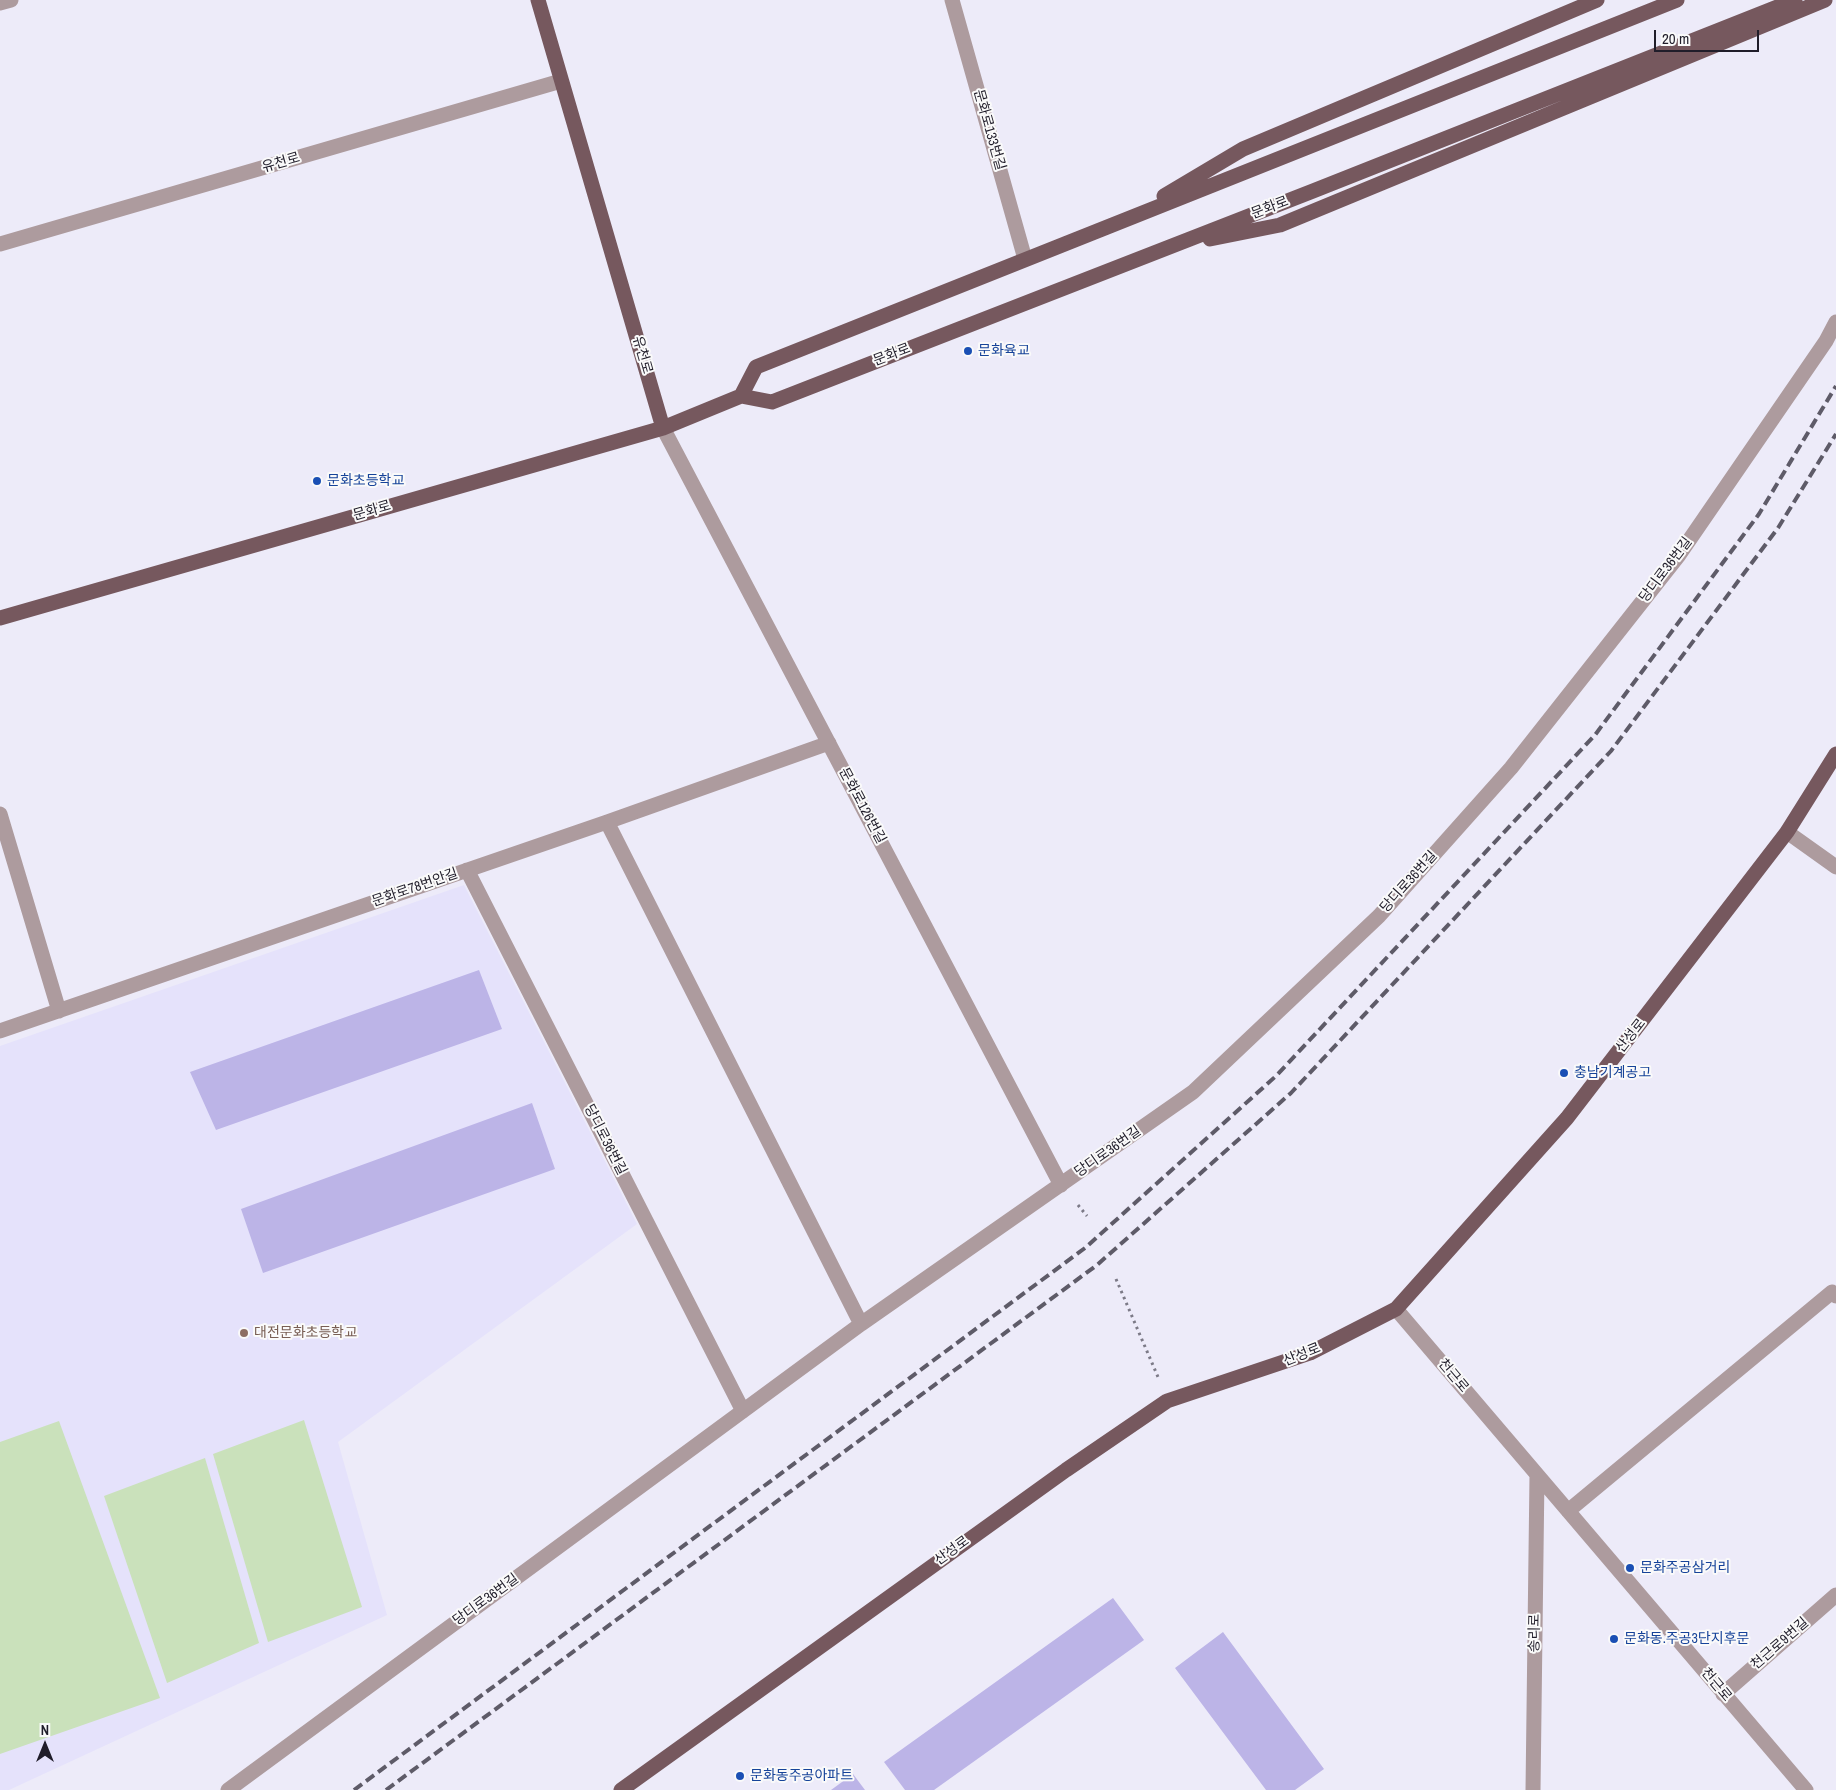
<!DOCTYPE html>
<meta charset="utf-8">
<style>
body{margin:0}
#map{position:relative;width:1836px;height:1790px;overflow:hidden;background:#edebf9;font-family:"Archivo Narrow",sans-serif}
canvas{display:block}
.north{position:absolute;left:20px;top:1720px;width:50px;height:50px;-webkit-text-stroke:4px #fafafa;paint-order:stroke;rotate:0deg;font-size:14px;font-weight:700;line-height:20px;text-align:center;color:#201d2a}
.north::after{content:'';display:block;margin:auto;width:18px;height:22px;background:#201d2a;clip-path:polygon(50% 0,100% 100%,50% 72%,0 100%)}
.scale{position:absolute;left:1654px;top:30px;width:105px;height:22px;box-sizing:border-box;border:2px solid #201d2a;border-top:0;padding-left:6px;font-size:15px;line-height:18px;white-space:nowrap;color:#201d2a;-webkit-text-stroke:4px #fafafa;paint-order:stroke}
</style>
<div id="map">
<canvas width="1836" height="1790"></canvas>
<div class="north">N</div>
<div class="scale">20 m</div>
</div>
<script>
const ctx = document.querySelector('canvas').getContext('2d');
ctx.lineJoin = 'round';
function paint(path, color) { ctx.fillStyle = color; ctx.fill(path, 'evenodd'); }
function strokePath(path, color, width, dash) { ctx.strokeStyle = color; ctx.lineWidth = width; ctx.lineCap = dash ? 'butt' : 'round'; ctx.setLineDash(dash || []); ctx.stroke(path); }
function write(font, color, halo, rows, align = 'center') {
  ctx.font = font + ' "Archivo Narrow","Noto Sans KR",sans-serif'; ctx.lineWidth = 4; ctx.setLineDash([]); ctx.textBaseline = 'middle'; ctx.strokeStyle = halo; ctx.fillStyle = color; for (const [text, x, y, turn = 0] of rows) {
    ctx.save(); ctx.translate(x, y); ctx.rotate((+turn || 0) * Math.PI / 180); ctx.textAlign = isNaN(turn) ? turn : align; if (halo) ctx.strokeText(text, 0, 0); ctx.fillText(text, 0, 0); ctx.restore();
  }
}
const built = new Path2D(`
 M464 885 637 1224 338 1442 387 1615 9 1790H0V1046Z`);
const green = new Path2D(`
 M304 1420 362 1607 268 1642 213 1454Z
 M59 1421 160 1698 0 1754V1442Z
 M205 1458 259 1643 167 1683 104 1496Z`);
const building = new Path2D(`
 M479 970 502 1029 216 1130 190 1072Z
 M532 1103 555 1169 263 1273 241 1209Z
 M1113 1598 1144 1640 934 1790H905L884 1762Z
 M1223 1632 1324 1769 1295 1790H1266L1175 1668Z
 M853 1774 865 1790H831Z`);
const path = new Path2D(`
 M1078 1205 1087 1216
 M1116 1279 1158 1377`);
const minor = new Path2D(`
 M952 0 1025 259
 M0 3 11 0
 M0 244 561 81
 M663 428 1061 1185
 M0 814 59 1011
 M607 822 861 1324
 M1787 832 1836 867
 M467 870 743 1411
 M0 1031 607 822 829 743
 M1396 1309 1806 1790
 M1568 1511 1832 1292 1836 1296
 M1723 1694 1836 1595
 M228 1790 861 1324 1193 1092 1379 916 1511 768 1679 555 1826 341 1836 322
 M1533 1790 1537 1475`);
const major = new Path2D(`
 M538 0 663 428
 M1164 196 1243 149 1597 0
 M1210 239 1280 225 1825 0
 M741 396 756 367 1677 0
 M0 618 663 428 741 396 772 402 1313 191 1795 0
 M621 1790 1066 1470 1167 1401 1310 1353 1396 1309 1567 1118 1787 832 1836 754`);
const rail = new Path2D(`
 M354 1790 1085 1248 1276 1076 1595 735 1759 514 1836 386
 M386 1790 1097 1265 1291 1093 1611 751 1778 528 1836 434`);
const markers = [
 [968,351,5,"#1a4fb4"],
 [317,481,5,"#1a4fb4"],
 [1564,1073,5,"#1a4fb4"],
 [244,1333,5,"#8d6e63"],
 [1630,1568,5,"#1a4fb4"],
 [1614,1639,5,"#1a4fb4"],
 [740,1776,5,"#1a4fb4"]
];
const streetNames = [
 ["문화로133번길",989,130,74],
 ["유천로",281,163,-16],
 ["문화로",1270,208,-21],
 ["유천로",642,355,74],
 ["문화로",892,355,-21],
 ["문화로",372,511,-16],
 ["당디로36번길",1666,570,-53],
 ["문화로126번길",862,806,62],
 ["당디로36번길",1409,882,-48],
 ["문화로78번안길",415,888,-19],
 ["산성로",1631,1036,-52],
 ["당디로36번길",605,1140,63],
 ["당디로36번길",1108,1152,-35],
 ["산성로",1302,1355,-22],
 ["천근로",1453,1376,50],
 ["산성로",952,1551,-36],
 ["당디로36번길",486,1600,-36],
 ["송리로",1535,1633,-89],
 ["천근로9번길",1780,1644,-41],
 ["천근로",1716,1685,50]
];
const transitNames = [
 ["문화육교",978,351],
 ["문화초등학교",327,481],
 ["충남기계공고",1574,1073],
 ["문화주공삼거리",1640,1568],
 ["문화동.주공3단지후문",1624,1639],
 ["문화동주공아파트",750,1776]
];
const educationNames = [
 ["대전문화초등학교",254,1333]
];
paint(built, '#e5e2fb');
paint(green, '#cae1bb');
paint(building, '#bcb4e7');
strokePath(path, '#7c7a87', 3, [2.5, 4]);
strokePath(minor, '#ad9b9e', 15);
strokePath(major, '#76585e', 15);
strokePath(rail, '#5e5b68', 4, [10, 5]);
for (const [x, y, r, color] of markers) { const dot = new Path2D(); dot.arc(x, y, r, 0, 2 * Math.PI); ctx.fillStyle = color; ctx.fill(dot); strokePath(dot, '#fafafa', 2); }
write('14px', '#201d2a', '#fafafa', streetNames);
write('14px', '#164399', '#fafafa', transitNames, 'left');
write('14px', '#785e54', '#fafafa', educationNames, 'left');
</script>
